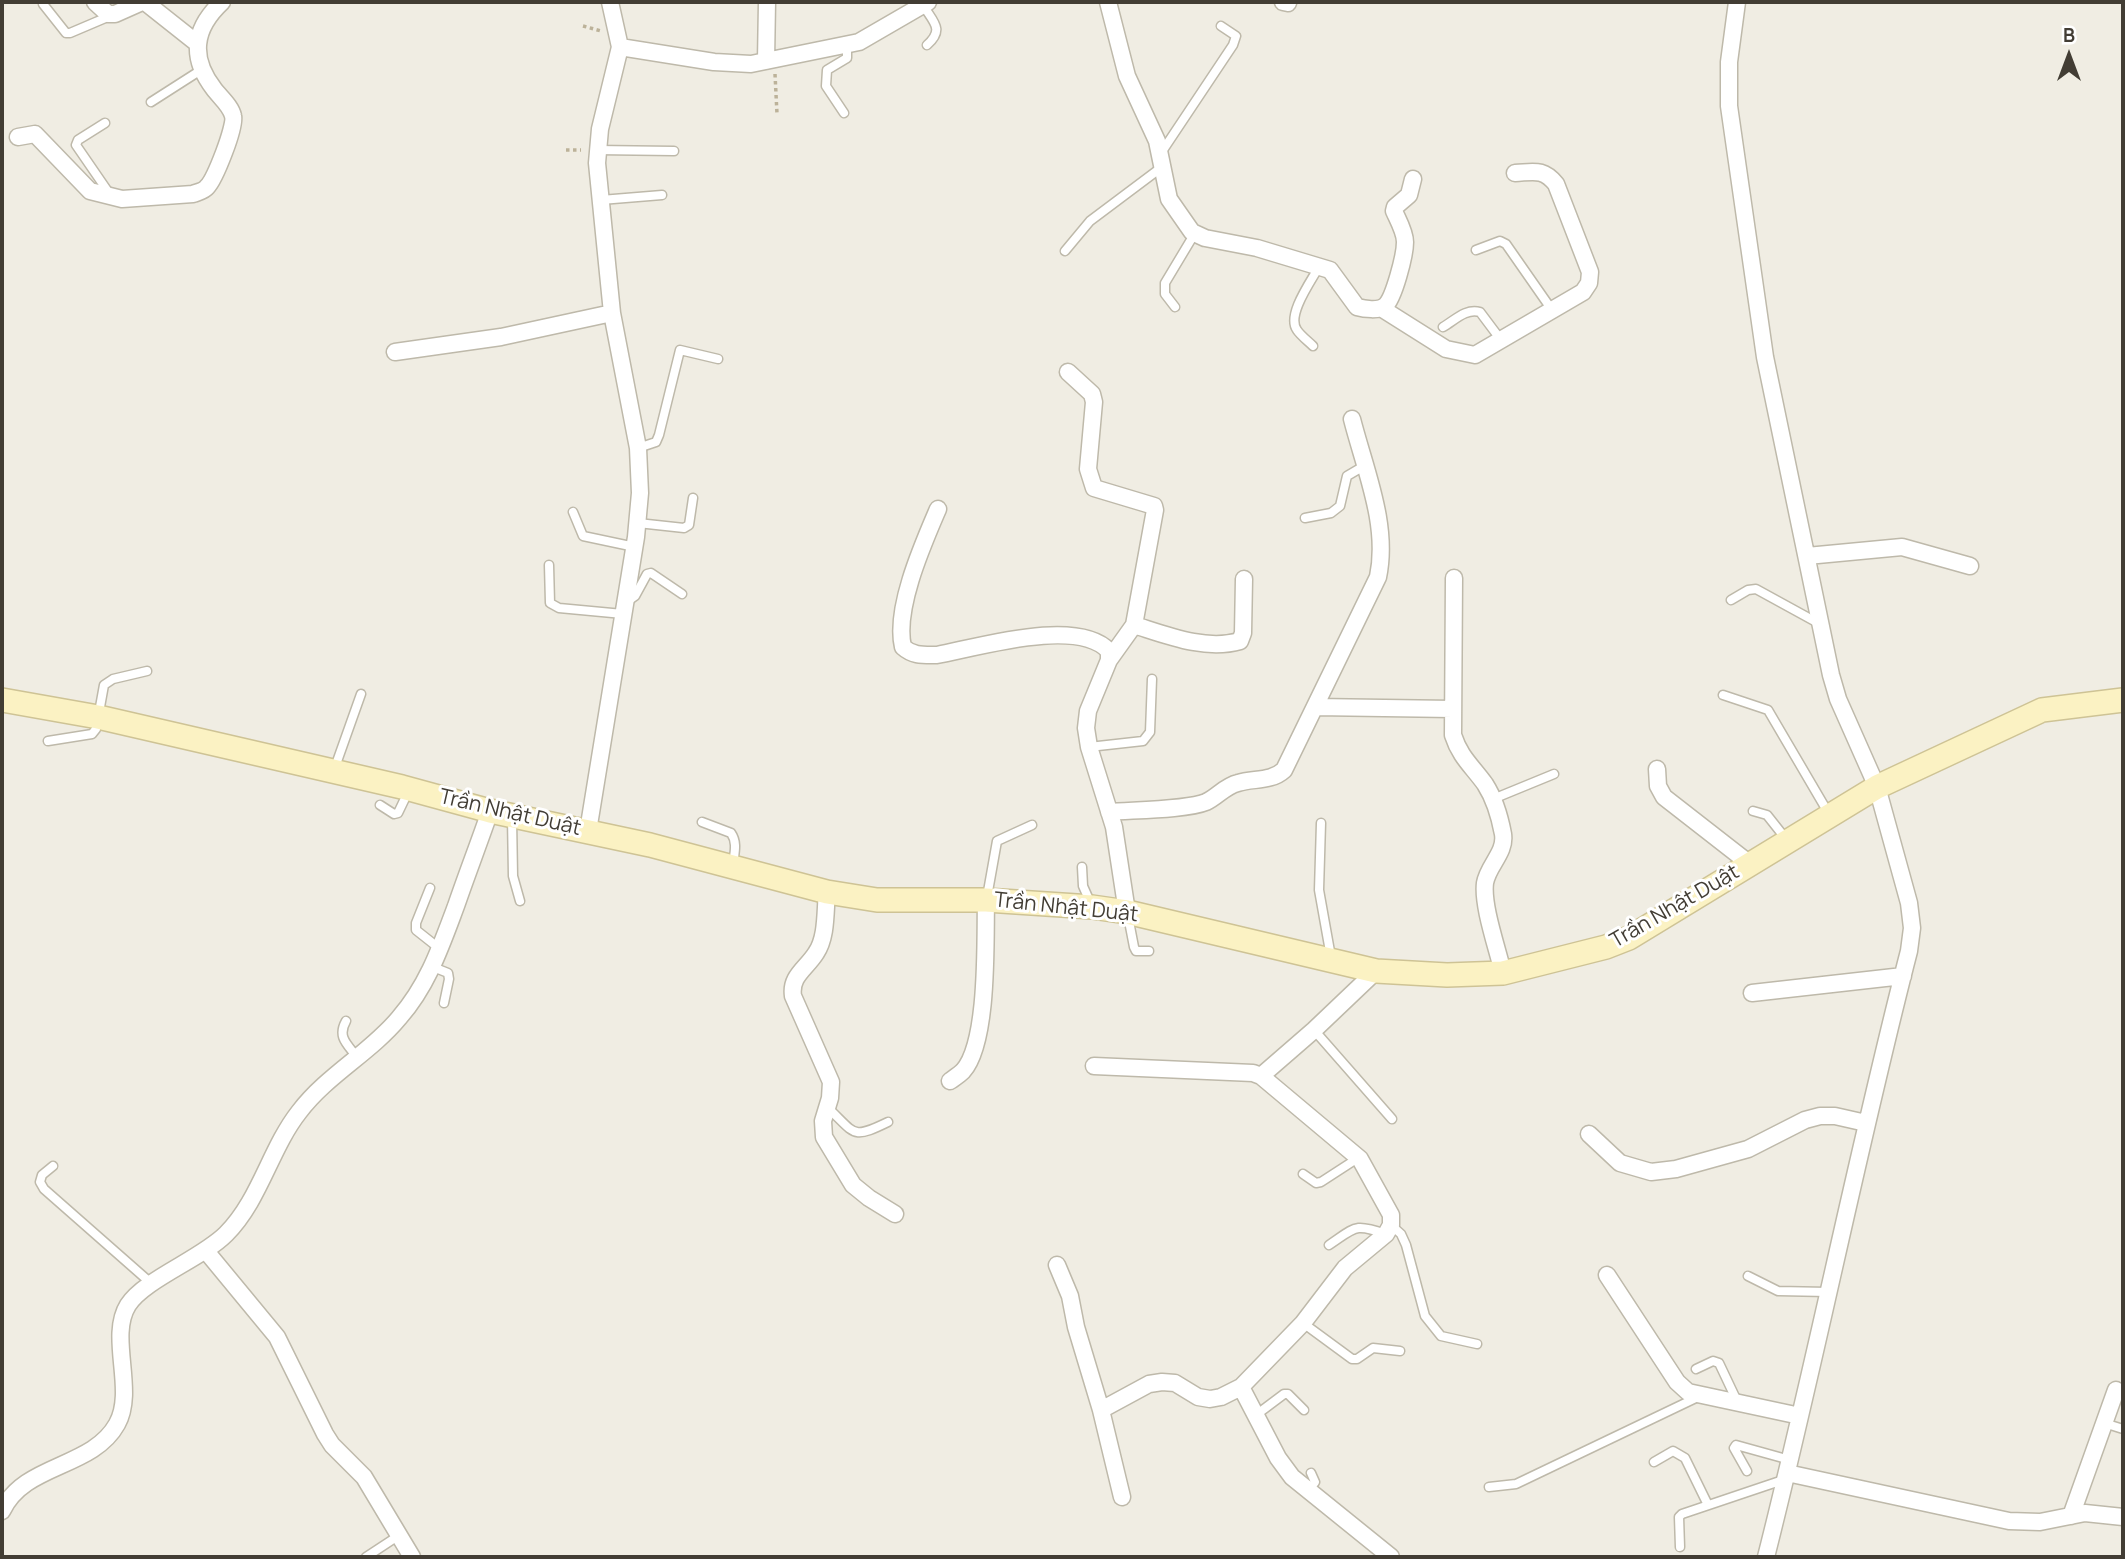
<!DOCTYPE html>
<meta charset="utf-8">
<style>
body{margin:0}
#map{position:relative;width:2125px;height:1559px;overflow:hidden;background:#f0ede3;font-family:Manrope,sans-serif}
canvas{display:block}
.frame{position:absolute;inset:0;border:4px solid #423d34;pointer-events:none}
.north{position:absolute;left:2034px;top:21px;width:70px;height:70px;-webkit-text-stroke:5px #fff;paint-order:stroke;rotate:0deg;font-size:19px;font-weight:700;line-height:28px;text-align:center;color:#423d34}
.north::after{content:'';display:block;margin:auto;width:24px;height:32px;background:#423d34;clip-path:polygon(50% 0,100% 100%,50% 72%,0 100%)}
</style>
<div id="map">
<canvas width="2125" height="1559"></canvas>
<div class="frame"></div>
<div class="north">B</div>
</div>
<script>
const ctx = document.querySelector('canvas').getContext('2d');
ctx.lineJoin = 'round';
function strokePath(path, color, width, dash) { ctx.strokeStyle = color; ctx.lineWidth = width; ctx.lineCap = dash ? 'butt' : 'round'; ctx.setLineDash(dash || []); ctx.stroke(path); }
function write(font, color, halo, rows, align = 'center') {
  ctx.font = font + ' Manrope,sans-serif'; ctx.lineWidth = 6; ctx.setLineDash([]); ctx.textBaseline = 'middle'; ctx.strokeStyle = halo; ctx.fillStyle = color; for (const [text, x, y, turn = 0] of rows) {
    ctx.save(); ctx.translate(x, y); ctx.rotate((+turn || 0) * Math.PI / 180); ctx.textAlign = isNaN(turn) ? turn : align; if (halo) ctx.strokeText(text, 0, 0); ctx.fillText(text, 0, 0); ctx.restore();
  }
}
const path = new Path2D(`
 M583 26 601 31
 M775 74 777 114
 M566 150H581`);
const lane = new Path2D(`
 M43 4 66 33H70L110 16
 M923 5C933 22 945 29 927 45
 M151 102 201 70
 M844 113 826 86 827 70 847 58V45
 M105 123 78 140 76 145 109 193
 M596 150 674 151
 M1161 153 1233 45 1236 36 1221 26
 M601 200 662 195
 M1476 250 1500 241 1506 244 1552 310
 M1065 251 1090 221 1162 167
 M1175 307 1165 294V283L1195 233
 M1443 327C1455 320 1466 308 1480 312L1501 340
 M1313 346C1308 341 1301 336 1297 330 1286 315 1312 280 1320 265
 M638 448 656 442 659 435 680 350 718 359
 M573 512 583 536 635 547
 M1305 518 1331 513 1340 506 1347 476 1364 466
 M638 523 684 528 689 525 693 498
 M549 565 550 603 559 608 623 614
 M1731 600 1748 590 1756 589 1818 623
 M628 601 635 596 647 574 651 573 682 594
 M1723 695 1768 710 1829 814
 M48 741 92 734 96 729 104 685 113 679 147 671
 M1089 747 1143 741 1150 732 1152 679
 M334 770 361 694
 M1493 799 1554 774
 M380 805 394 814 398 813 409 790
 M1753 811 1767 815 1786 839
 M512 818 513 876 520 901
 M702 822 731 833C738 843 734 854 733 865
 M1321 823 1319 890 1331 957
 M1082 867 1083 886 1091 904
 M430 888 416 923V930L440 949
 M987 897 997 841 1032 825
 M1128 916 1134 947 1136 951H1149
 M433 967 448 973 449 979 444 1003
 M346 1021C337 1037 347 1044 357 1057
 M1314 1030 1392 1119
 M827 1107C856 1134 851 1140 888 1122
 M53 1166 42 1175 40 1182 44 1189 152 1284
 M1303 1174 1316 1183 1321 1182 1358 1158
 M1391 1225 1401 1234 1406 1245 1425 1316 1441 1336 1477 1344
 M1329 1245C1356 1227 1354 1223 1386 1234
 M1748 1276 1778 1291 1828 1292
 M1303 1323 1352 1359H1357L1373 1348 1400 1351
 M1696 1369 1713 1361 1719 1363 1737 1401
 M1256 1415 1284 1394H1288L1304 1410
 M2104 1423 2123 1429
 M1654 1462 1673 1451 1685 1458 1708 1505
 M1747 1471 1734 1448 1736 1445 1790 1460
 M1489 1487 1516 1484 1700 1396
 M1308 1491 1315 1482 1311 1473
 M1680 1547 1679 1517 1682 1514 1786 1479
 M366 1557 398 1536`);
const street = new Path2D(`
 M95 2 108 14H115L142 2
 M145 2 198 44
 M1108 2 1127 76 1157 141 1169 199 1192 232 1205 238 1257 248 1330 270 1357 307C1364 309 1379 311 1385 306 1394 298 1405 255 1405 242 1405 232 1398 220 1394 211L1395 207 1409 195 1413 179
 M1283 2 1288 3
 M1737 2 1729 62V106L1765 357 1831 675 1838 699 1877 787 1909 903 1912 928 1909 951C1857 1152 1817 1356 1766 1557
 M620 47 714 62 751 64 859 42 928 2
 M766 61 767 2
 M18 137 35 134 90 191 122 199 193 194C198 192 204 191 207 187 215 179 236 126 233 116 231 106 220 97 214 89 190 58 193 29 222 2
 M1381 308 1446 349 1475 355 1583 292 1589 283 1590 272 1556 184C1543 168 1534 172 1515 173
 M395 352 501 337 612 313
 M1068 372 1092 394 1094 402 1088 469 1094 488 1154 506 1155 510 1134 625 1109 660 1088 711 1086 728 1089 747 1114 827 1127 912
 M938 509C923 544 894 609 903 647 913 656 923 655 937 655 979 647 1078 617 1109 651V660
 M1807 556 1902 547 1970 566
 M1454 578 1453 735C1460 757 1472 766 1485 784 1494 798 1500 818 1503 834 1506 853 1488 865 1485 883 1482 906 1498 950 1503 973
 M1134 625C1166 635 1205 651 1240 641L1243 633 1244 579
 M1315 707 1453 709
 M1657 769 1658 786 1664 797 1750 864
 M1109 812C1131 810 1187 810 1206 802 1217 797 1225 786 1238 783 1253 778 1271 782 1284 770L1378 577C1389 525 1365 470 1352 419
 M588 831 636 537 640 493 638 448 612 313 597 163 600 129 620 47 610 2
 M827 892C825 911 827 937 816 953 806 969 790 976 793 996L831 1082 830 1098 823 1121 824 1137 853 1185 869 1198 895 1214
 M1752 993 1903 976
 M1094 1066 1253 1073 1261 1076 1360 1159 1391 1215V1225L1386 1234 1345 1268 1303 1323 1241 1387 1221 1397 1210 1399 1198 1397 1175 1383 1162 1382 1149 1384 1101 1410
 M1261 1076 1314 1030 1376 971
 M950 1081C954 1078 959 1075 963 1071 989 1042 985 939 986 900
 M1589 1134 1620 1163 1651 1172 1676 1169 1748 1149 1805 1120 1820 1116H1835L1866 1123
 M206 1251 277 1337 325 1434 332 1445 364 1477 412 1557
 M1057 1265 1070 1296 1076 1327 1101 1410 1122 1497
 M1607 1275 1677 1382 1688 1392 1800 1416
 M1241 1387 1278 1458 1292 1477 1391 1557
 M1787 1473 2009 1521 2040 1522 2085 1513 2123 1517
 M2 1511C24 1463 92 1469 117 1424 136 1390 108 1337 128 1305 145 1279 201 1259 226 1234 260 1200 270 1149 299 1112 327 1075 370 1053 399 1018 428 985 441 946 456 906 467 874 479 843 490 811
 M2071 1516 2116 1390`);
const secondary = new Path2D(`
 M2 700 98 717 402 787 490 811 650 845 827 892 877 900H986L1092 907 1127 912 1376 971 1447 975 1503 973 1606 947 1629 938 1877 787 2042 710 2123 700`);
const streetNames = [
 ["Trần Nhật Duật",510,813,13],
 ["Trần Nhật Duật",1675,907,-30],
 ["Trần Nhật Duật",1066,908,6]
];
strokePath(lane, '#beb9aa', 11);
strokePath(street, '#beb9aa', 19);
strokePath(secondary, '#cec395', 26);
strokePath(path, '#bcb299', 3.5, [3.5, 3.5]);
strokePath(lane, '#fff', 8);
strokePath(street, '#fff', 16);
strokePath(secondary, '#fbf2c3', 23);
write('21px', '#423d34', '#fff', streetNames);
</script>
